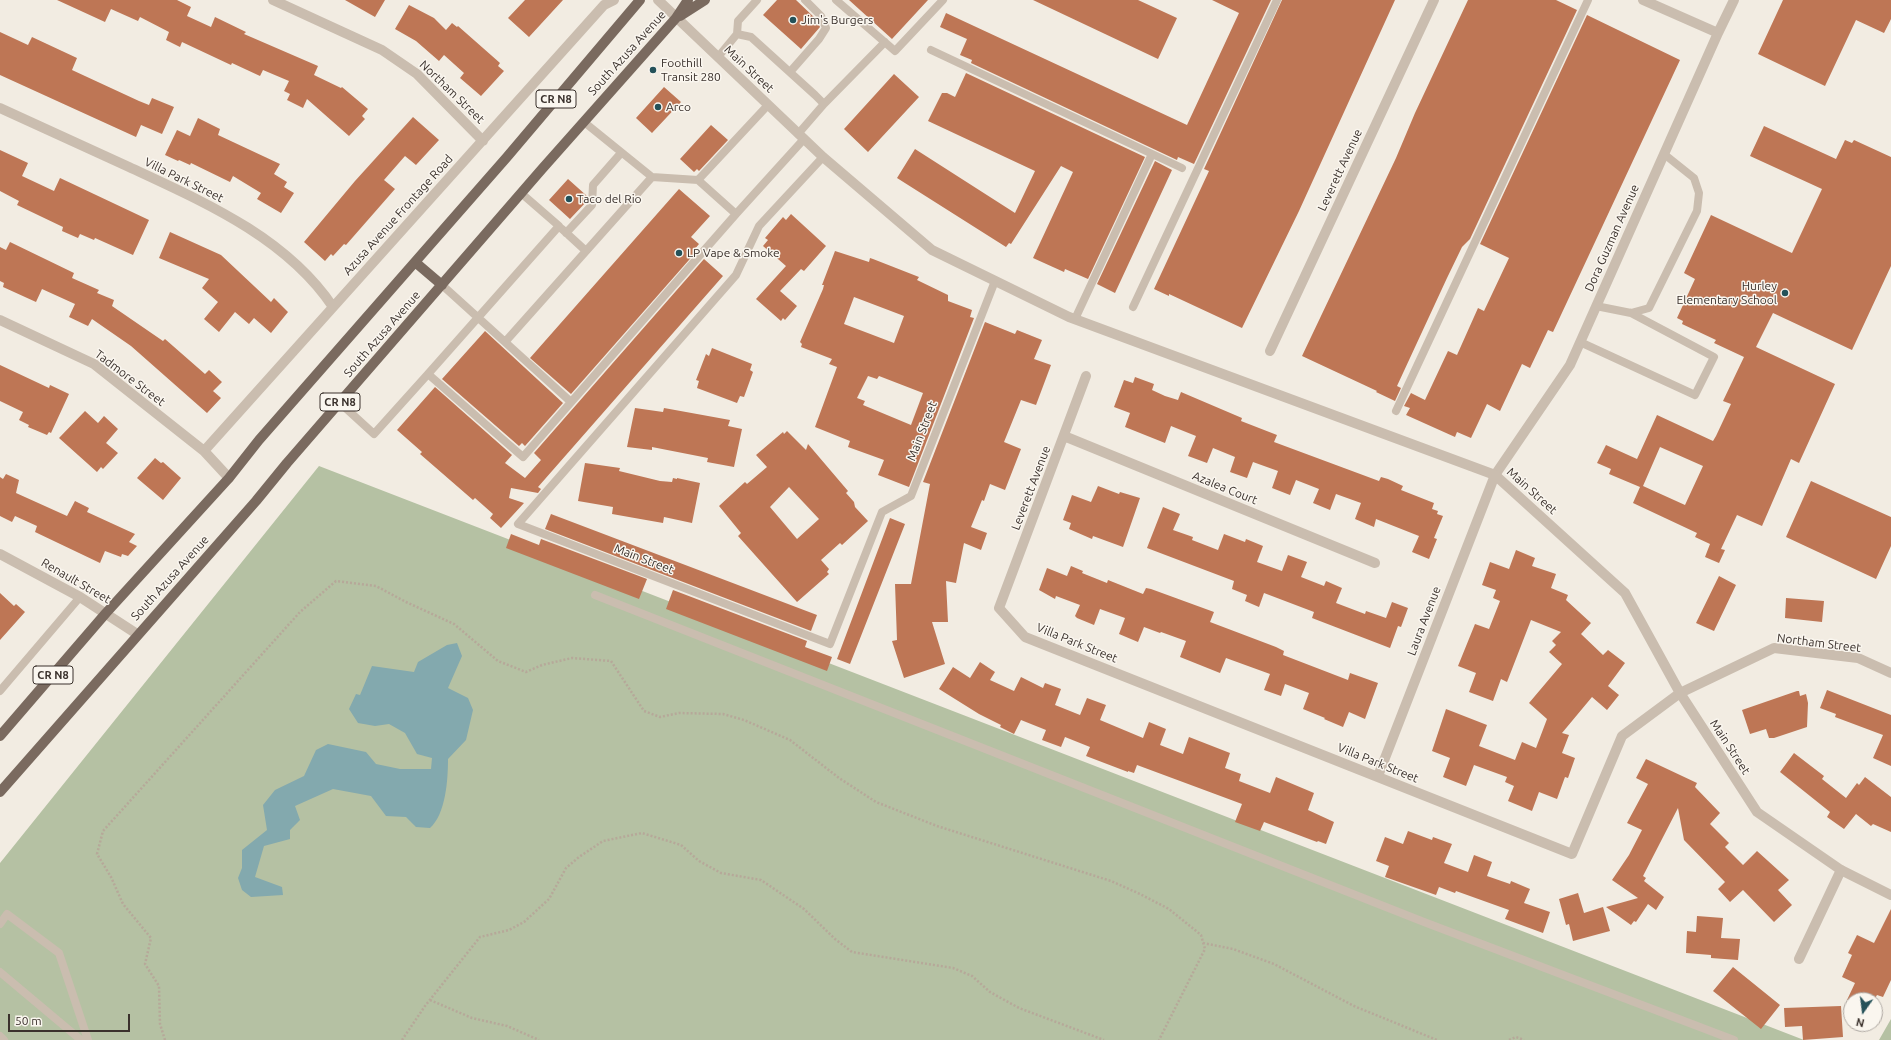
<!DOCTYPE html>
<style>
body{margin:0}
#map{position:relative;width:1891px;height:1040px;overflow:hidden;background:#f2ece2;font-family:Ubuntu,sans-serif}
canvas{display:block}
.north{position:absolute;left:1843px;top:992px;width:40px;height:40px;box-sizing:border-box;background:#faf6ef;border:1px solid #ada7a1;border-radius:50%;rotate:194deg;font-size:11px;font-weight:700;line-height:16px;text-align:center;color:#3a312c}
.north::after{content:'';display:block;margin:auto;width:14px;height:18px;background:#245159;clip-path:polygon(50% 0,100% 100%,50% 72%,0 100%)}
.scale{position:absolute;left:8px;top:1014px;width:122px;height:18px;box-sizing:border-box;border:2px solid #3a312c;border-top:0;padding-left:5px;font-size:12px;line-height:14px;white-space:nowrap;color:#3a312c;-webkit-text-stroke:3px #faf6ef;paint-order:stroke}
</style>
<div id="map">
<canvas width="1891" height="1040"></canvas>
<div class="north">N</div>
<div class="scale">50 m</div>
</div>
<script>
const ctx = document.querySelector('canvas').getContext('2d');
ctx.lineJoin = 'round';
function paint(path, color) { ctx.fillStyle = color; ctx.fill(path, 'evenodd'); }
function strokePath(path, color, width, dash) { ctx.strokeStyle = color; ctx.lineWidth = width; ctx.lineCap = dash ? 'butt' : 'round'; ctx.setLineDash(dash || []); ctx.stroke(path); }
function write(font, color, halo, rows, align = 'center') {
  ctx.font = font + ' Ubuntu,sans-serif'; ctx.lineWidth = 3; ctx.setLineDash([]); ctx.textBaseline = 'middle'; ctx.strokeStyle = halo; ctx.fillStyle = color; for (const [text, x, y, turn = 0] of rows) {
    ctx.save(); ctx.translate(x, y); ctx.rotate((+turn || 0) * Math.PI / 180); ctx.textAlign = isNaN(turn) ? turn : align; if (halo) ctx.strokeText(text, 0, 0); ctx.fillText(text, 0, 0); ctx.restore();
  }
}
const green = new Path2D(`
 M319 466 1804 1040H0V863Z
 M1891 1019V1040H1879Z`);
const water = new Path2D(`
 M457 643 462 656 448 688 468 698 473 710 466 740 448 759C448 779 446 814 430 828L416 827 406 817 386 816 371 796 333 789 295 806 300 820 290 830V839L264 846 255 877 282 887 283 895 251 897 242 890 238 878 242 868V850L267 830 263 805 275 790 304 776 316 750 328 744 366 752 376 764 400 769H431L432 758 417 754 405 733 389 724 375 726 358 723 349 709 356 694 360 695 372 666 414 672 418 662 447 645Z`);
const building = new Path2D(`
 M57 0H177L191 7 187 16 211 27 215 17 246 32 244 34 318 66 314 75 341 88 342 87 368 109 362 116 365 119 349 136 307 99 303 108 287 100 290 94 284 91 289 81 263 70 260 76 232 63 231 65 182 42 180 47 166 40 169 32 140 17 138 21 111 9 105 22Z
 M345 0H385L375 17Z
 M525 0H563L529 37 508 18Z
 M777 0H796L816 19 820 27 801 49 763 15Z
 M849 0H928L892 39Z
 M1033 0H1138L1177 18 1158 59Z
 M1212 0H1271L1194 164 1178 157 1177 160 971 63 972 60 960 55 967 39 940 27 946 13 1187 125 1239 13Z
 M1282 0H1395L1299 211 1242 328 1169 294V296L1154 289 1209 171 1204 169Z
 M1468 0H1556L1577 10 1470 239 1462 247 1447 278 1397 386 1401 388 1395 401 1376 392 1377 391 1302 356 1396 158 1415 113Z
 M1783 0H1891V19L1884 33 1856 20 1825 86 1758 54Z
 M409 5 434 18 446 30 452 23 457 27 458 26 500 63 498 66 504 71 481 96 460 78 464 73 444 55 439 61 416 41 395 29Z
 M1587 15 1680 60 1553 332 1548 330 1530 368 1522 364 1500 411 1487 404 1471 438 1457 432 1455 437 1406 415 1410 408 1404 406 1411 393 1425 400 1448 351 1457 355 1478 308 1484 311 1509 258 1480 244Z
 M0 32 28 45 32 37 77 58 72 70 139 101 149 105 152 98 174 107 162 134 141 125 136 137 0 75Z
 M966 73 1145 157 1088 279 1065 269 1064 272 1033 258 1073 172 1061 166 1011 244 1009 243 1006 247 897 178 915 149 1015 213 1035 171 928 121 942 93H947L955 97Z
 M894 74 919 97 868 152 844 129Z
 M664 87 681 102 652 133 636 118Z
 M413 117 439 140 416 165 405 156 384 180 395 189 346 245 344 244 333 256 331 254 325 261 304 242 355 181Z
 M198 118 220 129 218 135 280 164 274 174 287 182 284 187 294 193 281 213 257 199 261 193 233 176 230 182 191 163 190 165 179 160 178 161 165 155 177 130 190 136Z
 M711 125 728 140 699 171 697 169 694 172 680 159Z
 M1764 126 1836 159 1845 140 1852 143 1854 140 1891 157V266L1852 350 1773 313 1756 347 1835 384 1799 463 1791 459 1762 526 1737 515 1721 549 1725 550 1719 563 1705 557 1710 544 1695 537 1697 533 1633 503 1640 487 1609 474 1611 469 1597 463 1606 445 1637 459 1657 415 1713 441 1716 436 1731 404 1723 401 1744 357 1714 343 1716 340 1682 324 1683 321 1677 318 1695 279 1684 273 1711 215 1792 253 1822 189 1750 156ZM1660 447 1703 466 1685 505 1643 486Z
 M0 150 28 163 22 176 54 191 60 178 149 220 133 255 95 238 94 240 80 234 78 238 62 231 63 227 17 205 19 201 0 191Z
 M1155 161 1172 170 1115 293 1097 284Z
 M568 179 587 196V201L570 219 549 200Z
 M679 189 710 216 691 237 699 244 694 250 696 252 571 394 530 358Z
 M791 214 826 246 804 271 801 269 780 291 797 306 785 320 783 318 781 321 756 299 786 266 763 246 768 240 765 238 783 217 786 220Z
 M170 232 221 255 271 302 274 298 288 312 271 333 254 318 249 324 235 312 219 332 204 319 218 302 202 288 209 279 159 258Z
 M10 242 74 273 72 278 99 290 97 293 114 300 112 306 163 341 165 339 205 374 209 370 222 382 213 391 221 398 207 413 131 346 92 319 88 326 69 317 75 304 42 289 36 302 3 287 4 283 0 281V247L6 250Z
 M835 251 869 262 870 258 873 259 919 277 917 280 948 295V301L972 310 970 317 974 318 909 487 878 475 884 460 848 447 850 441 815 427 837 367 829 364 832 359 801 347 802 344 800 342 823 289 824 285H822ZM854 297 904 316 894 343 844 324ZM868 376 877 379 879 376 923 393 911 425 863 405 865 401 857 398Z
 M704 259 723 276 538 487 541 489 538 493 511 488 509 498 524 503 501 528 490 518 493 514 475 498 473 500 420 454 422 452 397 430 435 387 512 455 505 463 525 478 541 460 534 453Z
 M985 322 1015 334 1017 330 1042 340 1034 359 1051 365 1036 405 1021 400 1004 442 1021 449 1005 490 990 484 984 501 982 500 971 527 987 533 981 550 964 543 956 583 946 581 948 622H932L945 664 904 678 892 641 897 640 895 584H911L930 484 923 482Z
 M485 331 563 403 525 446 522 443 519 446 442 379Z
 M712 348 752 364 750 370 753 372 744 397 740 396 737 403 697 388 699 381 696 380 706 354 709 356Z
 M0 365 49 388 50 385 69 394 51 433 49 432 47 435 28 427 29 425 19 420 23 412 0 401Z
 M1135 377 1154 384 1152 390 1165 396 1178 400 1181 392 1242 418 1241 421 1277 435 1274 442 1379 481 1381 477 1388 479 1403 486 1401 490 1434 503 1432 509 1438 511 1437 514 1443 516 1434 538 1437 539 1429 559 1412 552 1419 536 1376 519 1374 527 1355 519 1361 503 1336 494 1330 510 1313 503 1319 489 1296 480 1290 495 1272 488 1278 471 1253 462 1247 478 1230 472 1235 457 1213 448 1207 463 1188 456 1196 436 1171 426 1165 443 1125 427 1130 413 1114 407 1124 380 1133 383Z
 M635 408 663 412 664 408 730 420 728 426 742 429 734 467 707 462 708 458 652 447V450L627 447Z
 M85 411 98 423 104 416 118 429 106 443 118 453 103 469 101 467 97 472 59 438Z
 M787 431 806 450 808 444 848 491 846 493 854 502 855 507 868 521 842 545 840 543 821 560 829 569 827 572 829 574 797 602 738 536 741 533 719 506 745 482 747 484 767 467 756 455 783 432 784 434ZM789 487 819 519 797 539 770 507Z
 M155 458 161 463 163 462 181 478 163 500 137 478Z
 M585 463 620 468 619 471 660 481 672 482 673 478 677 479V478L700 483 692 523 664 517 663 523 612 514 613 507 578 501Z
 M6 474 19 480 16 493 67 516 75 501 89 508 87 512 135 534 129 542 137 546 128 556 122 554 121 557 105 551 100 563 35 532 37 526 15 516 12 522 0 516V477L3 479Z
 M1811 481 1891 517V546L1876 579 1786 537Z
 M1098 486 1119 494 1120 492 1140 498 1123 547 1093 536 1092 539 1069 529 1071 523 1063 520 1072 495 1091 502Z
 M1163 507 1180 514 1173 530 1193 537 1192 540 1218 550 1224 534 1245 542 1246 539 1263 546 1257 562 1282 571 1288 555 1307 562 1301 577 1324 586 1326 581 1342 588 1336 603 1365 614 1366 611 1386 618 1392 602 1408 608 1401 627 1398 626 1390 648 1312 618 1314 612 1264 593 1259 607 1245 601 1247 595 1232 589 1234 581 1147 548Z
 M551 514 817 615 811 631 545 529Z
 M890 518 905 524 850 664 837 659Z
 M511 534 539 545 541 539 647 579 639 599 506 548Z
 M1516 550 1535 558 1532 566 1556 574 1551 588 1568 595 1566 600 1591 623 1581 634 1603 655 1608 650 1625 663 1608 686 1619 695 1607 710 1592 697 1562 733 1569 735 1562 753 1575 758 1568 778 1565 777 1557 799 1539 792 1532 811 1508 801 1514 786 1505 782 1507 777 1474 765 1466 786 1443 777 1450 758 1432 751 1446 709 1487 725 1479 746 1515 760 1522 742 1536 748 1547 719 1529 703 1562 664 1549 652 1556 645 1552 641 1561 632 1531 620 1507 682 1501 679 1493 701 1469 692 1476 673 1458 666 1475 624 1489 629 1500 601 1493 598 1496 590 1482 585 1490 562 1509 569Z
 M1071 566 1083 571 1082 573 1107 583 1108 580 1143 594 1146 588 1151 589 1214 612 1210 622 1276 647 1284 651 1283 655 1348 680 1350 673 1378 683 1365 719 1349 712 1343 727 1324 719 1325 718 1303 709 1309 693 1285 684 1281 696 1264 690 1270 674 1226 658 1220 673 1180 657 1186 641 1161 632 1160 633 1144 627 1138 642 1119 634 1125 618 1100 609 1094 625 1077 618 1075 616 1080 605 1056 596 1055 599 1039 590 1047 568 1067 576Z
 M1719 576 1736 585 1714 631 1696 623Z
 M673 590 807 641 805 647 832 657 827 671 666 609Z
 M0 593 14 606 16 604 25 612 0 640Z
 M1786 598 1824 601 1822 622 1785 618Z
 M980 662 995 672 990 680 1014 691 1021 677 1043 688 1045 683 1061 689 1055 705 1080 715 1087 698 1106 705 1100 720 1143 738 1149 722 1166 729 1160 745 1183 754 1189 737 1230 753 1225 768 1241 774 1239 781 1270 793 1276 777 1314 793 1308 810 1334 822 1326 844 1318 841 1317 842 1264 822 1260 831 1235 822 1242 804 1137 765 1134 773 1128 771V772L1086 756 1090 747 1065 737 1061 747 1042 740 1046 730 1021 720 1014 734 1000 727 1001 725 979 714 939 689 953 667 970 678Z
 M1827 690 1891 715V766L1873 758 1883 735 1835 717 1836 714 1820 708Z
 M1797 691H1799L1800 696 1806 694 1808 703 1807 727 1774 738H1769L1766 729 1750 734 1742 710Z
 M1794 753 1824 776 1822 779 1846 798 1857 783 1859 785 1865 777 1891 797V832L1873 824 1871 826 1856 814 1844 829 1827 817 1830 812 1780 772Z
 M1646 759 1697 783 1695 787 1720 813 1710 824 1729 843 1725 847 1743 865 1757 851 1789 880 1778 890 1792 905 1774 922 1743 890 1730 902 1718 889 1725 882 1684 840 1678 808 1643 876 1646 878 1644 881 1664 897 1656 910 1648 904 1636 922 1634 921 1631 925 1606 907 1638 898 1612 880 1629 855 1642 830 1627 823 1648 784 1636 778Z
 M1408 831 1432 840 1433 837 1452 844 1444 863 1468 872 1474 855 1492 862 1487 876 1510 884 1511 881 1530 889 1524 903 1550 912 1543 933 1505 919 1509 910 1456 891 1455 893 1439 887 1436 895 1385 877 1389 866 1376 861 1385 837 1403 844Z
 M1578 893 1584 913 1603 907 1610 931 1573 941 1569 924 1566 925 1559 899Z
 M1891 909V980L1883 997 1877 995 1874 1000H1847L1855 983 1842 977 1852 955 1848 953 1857 935 1874 943Z
 M1697 916 1723 918 1721 938 1740 939 1738 960 1711 958V955L1686 953 1687 931 1696 932Z
 M1733 967 1780 1005 1761 1029 1713 991Z
 M1841 1006 1843 1037 1803 1040 1802 1026 1785 1027 1784 1008Z`);
const path = new Path2D(`
 M1203 943 1233 949 1274 964 1354 1006 1437 1040
 M430 1000 472 1018 507 1026 539 1040
 M165 1040 160 1024 159 986 145 964 151 938 123 904 111 877 97 854 103 831 300 612 336 581 376 586 406 602 454 624 498 661 526 672 542 665 572 658 611 661 644 711 660 717 679 713 723 714 744 720 790 740 839 778 876 802 937 826 1111 881 1140 894 1169 909 1201 935 1205 949 1159 1040
 M402 1040 425 1006 480 937 509 930 524 922 549 899 566 868 579 857 603 841 642 833 681 845 699 861 721 873 761 880 804 909 835 939 852 952 953 968 972 976 990 992 1019 1008 1104 1040
 M1509 1040 1516 1037 1524 1040`);
const service = new Path2D(`
 M836 0 895 51 943 0
 M737 34 738 21 757 0
 M931 50 1182 168
 M718 57 737 34 751 37 815 95 824 104 798 134
 M790 72 819 39 826 28 821 16 805 0
 M824 104 885 42
 M584 122 652 177 698 180 736 214 804 139
 M823 157 759 226 736 275 518 524 830 644 882 512 911 496 995 281
 M698 180 768 105
 M562 229 586 251
 M566 233 592 205 593 185 621 153
 M442 285 505 342
 M1596 306 1631 313 1649 308 1697 211 1699 193 1694 178 1664 154
 M1133 307 1277 0
 M1075 319 1152 154
 M1580 342 1695 395 1714 357 1631 313
 M428 374 559 226 521 193
 M339 402 374 434 428 374 523 457 736 214
 M571 402 505 342 652 177
 M1396 411 1588 0
 M595 595 1424 922 1734 1040
 M0 691 80 597
 M0 924 7 914 59 953 88 1040
 M0 972 81 1040
 M0 1036 4 1040`);
const minor = new Path2D(`
 M273 0 382 50 417 74 483 141
 M1643 0 1718 33
 M0 108C43 128 86 147 129 167 204 202 286 237 333 307
 M0 320 94 364 204 451 229 478
 M1270 351 1434 0
 M1086 376 999 608 1025 637 1572 854 1622 736 1680 693 1774 648 1858 658 1891 673
 M1064 436 1375 563
 M204 451 604 5 614 0
 M0 554 80 597 137 634
 M1378 776 1495 475 1570 365 1718 33 1734 0
 M1799 959 1841 870`);
const tertiary = new Path2D(`
 M658 0 823 157 932 250 1069 317 1495 475 1625 593 1680 693 1757 812 1841 870 1891 895`);
const primary = new Path2D(`
 M680 16 705 0
 M415 262 442 285
 M0 736 106 613 229 478 259 440 507 157 640 0
 M0 792 256 501 287 463 542 169 676 18 688 0`);
const markers = [
 [793,20,4,"#245159"],
 [653,70,4,"#245159"],
 [658,107,4,"#245159"],
 [569,199,4,"#245159"],
 [679,253,4,"#245159"],
 [1785,293,4,"#245159"]
];
const shields = [
 [556,99,40],
 [340,402,40],
 [53,675,40]
];
const shieldNames = [
 ["CR N8",556,99],
 ["CR N8",340,402],
 ["CR N8",53,675]
];
const poiNames = [
 ["Jim's Burgers",801,20],
 ["Foothill",661,63],
 ["Transit 280",661,77],
 ["Arco",666,107],
 ["Taco del Rio",577,199],
 ["LP Vape & Smoke",687,253],
 ["Hurley",1777,286,"right"],
 ["Elementary School",1777,300,"right"]
];
const streetNames = [
 ["South Azusa Avenue",627,53,-48],
 ["Main Street",749,69,43],
 ["Northam Street",452,92,44],
 ["Leverett Avenue",1340,170,-65],
 ["Villa Park Street",184,180,26],
 ["Azusa Avenue Frontage Road",398,215,-48],
 ["Dora Guzman Avenue",1612,238,-66],
 ["South Azusa Avenue",382,334,-49],
 ["Tadmore Street",130,378,37],
 ["Main Street",922,431,-69],
 ["Leverett Avenue",1031,488,-69],
 ["Azalea Court",1225,488,22],
 ["Main Street",1532,491,42],
 ["Main Street",644,559,21],
 ["South Azusa Avenue",170,578,-48],
 ["Renault Street",76,581,30],
 ["Laura Avenue",1424,621,-69],
 ["Villa Park Street",1077,643,22],
 ["Northam Street",1819,643,7],
 ["Main Street",1730,747,57],
 ["Villa Park Street",1378,763,22]
];
paint(green, '#b5c1a3');
paint(water, '#83a9ae');
paint(building, '#be7655');
strokePath(path, '#b6a899', 2.5, [2, 2]);
strokePath(service, '#cabdaf', 8);
strokePath(minor, '#cabdaf', 10);
strokePath(tertiary, '#cabdaf', 10);
strokePath(primary, '#7a6a5f', 10);
for (const [x, y, r, color] of markers) { const dot = new Path2D(); dot.arc(x, y, r, 0, 2 * Math.PI); ctx.fillStyle = color; ctx.fill(dot); strokePath(dot, '#faf6ef', 1.5); }
for (const [x, y, w] of shields) { const box = new Path2D(); box.roundRect(x - w / 2, y - 9, w, 18, 3); ctx.fillStyle = '#faf6ef'; ctx.fill(box); strokePath(box, '#3a312c', 1); }
write('bold 11px', '#3a312c', null, shieldNames);
write('12px', '#3a312c', '#faf6ef', poiNames, 'left');
write('12px', '#3a312c', '#faf6ef', streetNames);
</script>
